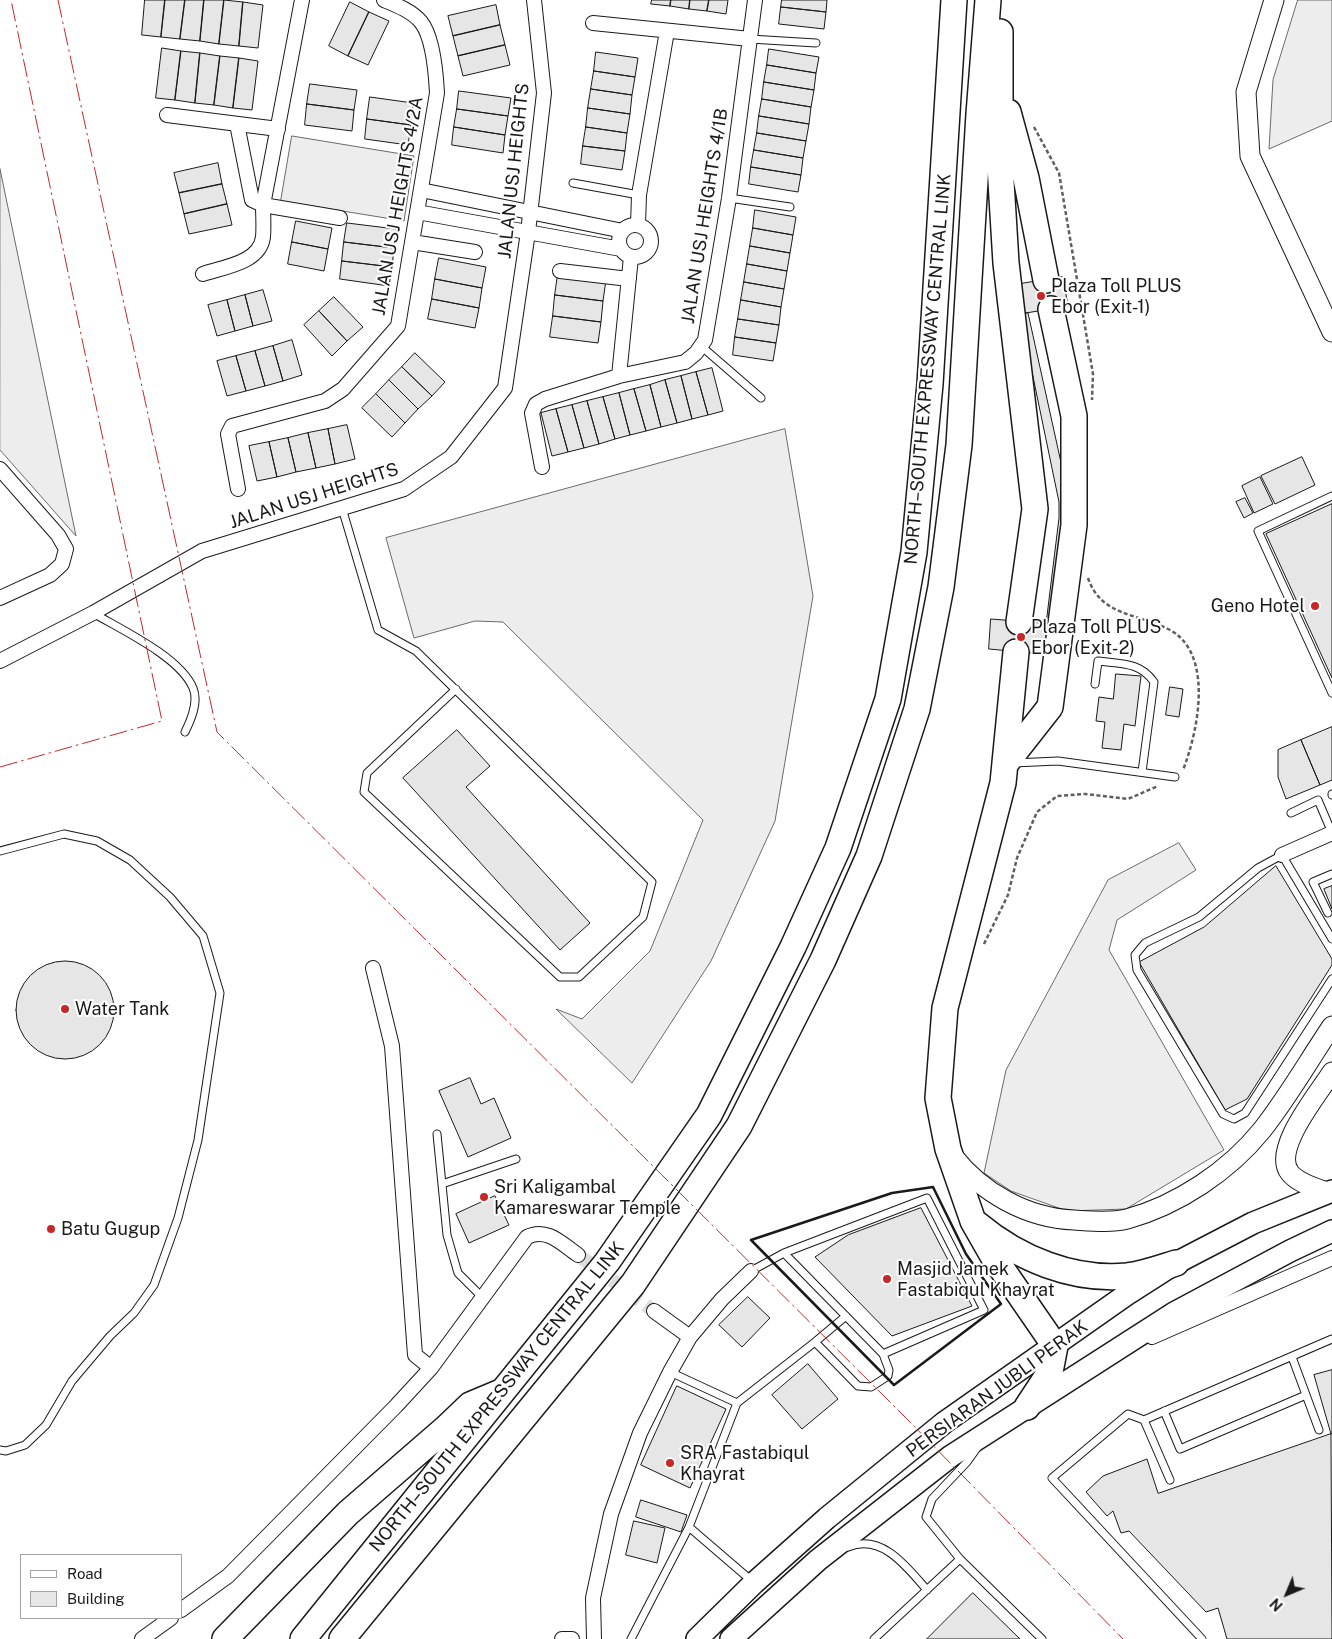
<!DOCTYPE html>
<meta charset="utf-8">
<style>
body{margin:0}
#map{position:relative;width:1332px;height:1639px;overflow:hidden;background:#fff;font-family:"Public Sans",sans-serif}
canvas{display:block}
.legend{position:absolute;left:20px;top:1554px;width:162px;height:65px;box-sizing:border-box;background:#fff;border:1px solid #a3a3a3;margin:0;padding:6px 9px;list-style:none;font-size:15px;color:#1a1a1a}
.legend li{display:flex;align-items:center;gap:10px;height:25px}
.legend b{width:25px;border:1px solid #a3a3a3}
.north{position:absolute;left:1262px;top:1569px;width:50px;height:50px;-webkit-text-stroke:4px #fff;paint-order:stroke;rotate:225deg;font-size:14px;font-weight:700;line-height:20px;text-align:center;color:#1a1a1a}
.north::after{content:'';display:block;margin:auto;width:18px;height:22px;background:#1a1a1a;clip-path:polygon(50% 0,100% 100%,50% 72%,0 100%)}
</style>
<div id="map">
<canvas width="1332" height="1639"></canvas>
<ul class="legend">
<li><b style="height:6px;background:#fff"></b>Road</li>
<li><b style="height:14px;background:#e6e6e6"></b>Building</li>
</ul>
<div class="north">N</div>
</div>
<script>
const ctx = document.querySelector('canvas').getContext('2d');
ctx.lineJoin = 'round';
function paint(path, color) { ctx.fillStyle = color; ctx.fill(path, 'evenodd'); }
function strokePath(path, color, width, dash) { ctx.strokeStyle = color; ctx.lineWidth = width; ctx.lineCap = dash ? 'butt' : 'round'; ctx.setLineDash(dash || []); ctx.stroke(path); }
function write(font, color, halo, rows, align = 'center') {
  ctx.font = font + ' "Public Sans",sans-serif'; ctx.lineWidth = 4; ctx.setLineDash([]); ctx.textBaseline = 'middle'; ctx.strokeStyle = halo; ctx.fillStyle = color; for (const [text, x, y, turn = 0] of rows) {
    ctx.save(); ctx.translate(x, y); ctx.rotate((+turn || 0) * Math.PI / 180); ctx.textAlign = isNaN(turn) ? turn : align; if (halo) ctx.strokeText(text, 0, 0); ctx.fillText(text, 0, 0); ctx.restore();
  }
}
const built = new Path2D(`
 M1298 0H1332V121L1269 149 1273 80Z
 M292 136 414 156 404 221 281 201Z
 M0 169 76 536 0 450Z
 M785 429 813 596 775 821 711 961 632 1083 556 1009 582 1019 650 951 703 820 503 622 475 621 414 638 386 538Z
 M1179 843 1196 870 1117 920 1109 950 1224 1150 1126 1209 1067 1211 1011 1191 984 1173 1006 1070 1108 880Z`);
const building = new Path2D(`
 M145 0H165L161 37 142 35Z
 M165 0H185L180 39 161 37Z
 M185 0H204L200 41 180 39Z
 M204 0H224L219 44 200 41Z
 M224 0 243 2 239 46 219 44Z
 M652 0H671L670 6 651 4Z
 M671 0H690L689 9 670 6Z
 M690 0H709L707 11 689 9Z
 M709 0H728L726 14 707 11Z
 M782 0H827L826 12 781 7Z
 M243 2 263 5 258 48 239 46Z
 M350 2 369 12 348 56 329 46Z
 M496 5 500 25 453 36 448 16Z
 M781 7 826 12 824 29 779 24Z
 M369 12 389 21 368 65 348 56Z
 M500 25 505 45 458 56 453 36Z
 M505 45 510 65 463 76 458 56Z
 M162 48 181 51 175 100 156 98Z
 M769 49 819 57 816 73 767 65Z
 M181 51 200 53 195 103 175 100Z
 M596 52 638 58 635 77 594 71Z
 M200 53 220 56 214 105 195 103Z
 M220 56 239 58 233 108 214 105Z
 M239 58 258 61 252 110 233 108Z
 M767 65 816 73 814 90 764 82Z
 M594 71 635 77 632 95 591 89Z
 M764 82 814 90 811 107 762 99Z
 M310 84 357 90 354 110 307 104Z
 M591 89 632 95 630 114 588 108Z
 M459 91 511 98 508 116 457 109Z
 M370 97 413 103 411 125 367 119Z
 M762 99 811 107 809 124 759 116Z
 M307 104 354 110 352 131 305 125Z
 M588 108 630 114 627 133 586 127Z
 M457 109 508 116 505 135 454 127Z
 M759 116 809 124 806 141 757 133Z
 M367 119 411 125 408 145 365 139Z
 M454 127 505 135 503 153 452 145Z
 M586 127 627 133 625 151 583 146Z
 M757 133 806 141 803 158 754 150Z
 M583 146 625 151 622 170 581 164Z
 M754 150 803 158 801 175 751 167Z
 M218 163 222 184 179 193 174 173Z
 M751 167 801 175 798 192 749 184Z
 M222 184 227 204 184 214 179 193Z
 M227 204 232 225 189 234 184 214Z
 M755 210 796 217 793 235 753 228Z
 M296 221 332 228 328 249 292 242Z
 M347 223 396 229 394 248 344 242Z
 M753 228 793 235 790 253 750 246Z
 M292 242 328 249 324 271 288 264Z
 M344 242 394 248 392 267 342 261Z
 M750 246 790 253 787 271 747 264Z
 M439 258 486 267 482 288 435 279Z
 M342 261 392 267 389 286 340 279Z
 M747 264 787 271 784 289 744 282Z
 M558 274 606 280 603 301 555 295Z
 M1063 277 1068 306 1020 314 1014 285Z
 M435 279 482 288 479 308 432 299Z
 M744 282 784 289 781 307 741 300Z
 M263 290 272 321 253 326 245 295Z
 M245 295 253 326 235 331 227 300Z
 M555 295 603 301 601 322 553 316Z
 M334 297 363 327 347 341 319 311Z
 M432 299 479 308 475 328 428 319Z
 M227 300 235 331 217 336 208 305Z
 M741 300 781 307 779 325 738 319Z
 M319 311 347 341 332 356 304 325Z
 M1028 313 1062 467 1066 516 1054 624H1046L1059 518V502L1020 314Z
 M553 316 601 322 598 343 550 337Z
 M738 319 779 325 776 343 735 337Z
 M735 337 776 343 773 361 733 355Z
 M292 340 302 375 283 381 273 346Z
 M273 346 283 381 265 386 255 351Z
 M255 351 265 386 246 391 236 356Z
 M415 353 445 382 432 396 402 367Z
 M236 356 246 391 227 396 217 361Z
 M402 367 432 396 418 409 389 380Z
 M712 368 723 411 708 415 696 372Z
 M696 372 708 415 692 419 681 376Z
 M681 376 692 419 677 423 665 380Z
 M389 380 418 409 405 423 376 394Z
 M665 380 677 423 661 427 650 385Z
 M650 385 661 427 646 431 634 389Z
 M634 389 646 431 630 435 619 393Z
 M619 393 630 435 615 439 603 397Z
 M376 394 405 423 392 437 362 408Z
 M603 397 615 439 599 444 587 401Z
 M587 401 599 444 584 448 572 405Z
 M572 405 584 448 568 452 556 409Z
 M556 409 568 452 552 456 541 413Z
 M347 425 355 459 335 464 328 429Z
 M328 429 335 464 316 468 308 433Z
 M308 433 316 468 296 472 288 438Z
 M288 438 296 472 277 477 269 442Z
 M269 442 277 477 257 481 249 446Z
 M1302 457 1315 485 1275 504 1261 476Z
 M1260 477 1273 504 1254 513 1242 486Z
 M1245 498 1253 513 1244 518 1236 502Z
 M1332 504V678L1266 534Z
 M991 619 1054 624 1052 655 989 649Z
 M1116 674 1141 676 1135 726 1124 724 1121 750 1102 748 1105 722 1096 721 1099 697 1113 699Z
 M1170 687 1183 689 1179 717 1166 715Z
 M1332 727V780L1320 785 1301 740Z
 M457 730 490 766 466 787 590 923 560 950 403 778Z
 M1301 740 1320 785 1286 799 1278 777V750Z
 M1276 866 1332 959V965L1247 1099 1225 1110 1139 962 1204 927Z
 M1332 886V909L1324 889Z
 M16 1010a49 49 0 1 1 98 0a49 49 0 1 1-98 0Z
 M470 1078 481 1104 494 1098 511 1138 468 1157 439 1091Z
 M495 1196 509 1225 469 1243 456 1214Z
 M921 1208 972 1306 892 1336 815 1257 848 1235Z
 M748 1297 770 1318 742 1347 719 1325Z
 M808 1364 838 1399 802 1429 772 1395Z
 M1332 1370V1434H1331L1314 1375Z
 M677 1386 726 1409 690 1488 641 1465Z
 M1331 1434 1332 1639H1227L1218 1608 1206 1612 1129 1531 1121 1533 1113 1511 1107 1516 1086 1492 1103 1476 1147 1459 1158 1493Z
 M641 1500 687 1515 681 1532 636 1517Z
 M634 1521 665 1528 657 1563 626 1555Z
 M973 1593 1020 1639H927Z`);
const streetTunnel = new Path2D(`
 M578 1255 654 1311`);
const path = new Path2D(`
 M1034 127 1059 173 1093 374 1092 400
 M1088 578C1101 616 1136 613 1168 629 1215 652 1198 732 1183 770
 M984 944 1008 895 1017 858 1037 812 1057 796 1085 794 1128 799 1158 786`);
const lane = new Path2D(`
 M750 39 816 43
 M573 183 639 195
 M729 198 790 207
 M701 346 761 398
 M1332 496 1258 531 1332 693
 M342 508 378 630 416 651 652 882 643 917 579 977H560L364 792 367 773 456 689
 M93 613C122 630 180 657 193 688 199 702 191 720 185 732
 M1095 684 1098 661C1122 664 1140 662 1154 682L1142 772
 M1013 763 1058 761 1175 777
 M1332 794V795
 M1291 813 1318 800 1332 833
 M0 851 64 834 97 841 130 860 170 897 203 936 220 993 198 1140 178 1218 154 1285 134 1313 110 1336 72 1381 46 1425 25 1445 6 1451 0 1450
 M1328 913 1313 882 1332 874
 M1332 939 1282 855 1258 868 1199 917 1145 943 1135 955 1137 970 1223 1114 1234 1119 1245 1113 1332 979
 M437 1134 447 1235 458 1273 483 1298
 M442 1184 516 1159
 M927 1198 984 1310 883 1354 784 1253Z
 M751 1271 784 1253
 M815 1342 846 1316
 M1292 1357 1319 1430
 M737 1403 815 1342 858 1386 871 1387 888 1376 889 1370 883 1354
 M1164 1411 1180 1449 1306 1395
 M1144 1420 1170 1480
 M977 1448 967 1462 932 1499 926 1517 960 1559 1042 1639
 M689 1527 753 1582
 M848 1547C882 1533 907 1567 927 1590
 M631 1639 689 1527 737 1403 670 1372
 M874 1639 960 1559
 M1202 1639 1052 1478 1128 1414 1144 1420 1332 1339`);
const street = new Path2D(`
 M593 23 750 39
 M167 115 278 129
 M237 124 252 200 263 205 340 218
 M421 190 623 231
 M417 212 621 249
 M619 241a16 16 0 1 1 32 0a16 16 0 1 1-32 0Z
 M638 225 639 195 667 31
 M412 242 475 252
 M560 271 629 279
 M203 274C223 267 260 263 263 237 264 227 263 215 263 205L302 0
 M619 376 631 257
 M542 467 532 413 536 404 545 399 619 376 685 362 696 353 705 340 729 198 755 0
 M0 469 58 535 66 549 62 564 50 575 0 598
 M238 489 228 434 232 426 325 401 343 389 398 326 437 93C436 74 433 37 421 22 412 11 396 5 384 0
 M0 661 93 613 202 551 404 489 451 457 505 388 528 232 544 93 534 0
 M1282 855 1332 833
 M373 968 392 1046 415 1355 431 1368
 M654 1311 690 1337
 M1152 1337 1332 1258
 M181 1610 228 1576 396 1406 431 1368 527 1237C547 1227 562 1244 578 1255
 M142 1639 171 1618
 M562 1639H572
 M594 1639 593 1598 611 1514 640 1433 670 1372 690 1337 722 1299 751 1271`);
const secondary = new Path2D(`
 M1274 0 1246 92 1250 156 1332 332
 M953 1156C982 1193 1027 1218 1074 1220 1091 1221 1111 1223 1127 1219 1178 1205 1229 1171 1262 1130 1288 1097 1309 1060 1332 1026
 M1327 1192C1315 1188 1298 1183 1290 1173 1271 1150 1319 1093 1332 1072`);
const primary = new Path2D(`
 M697 1639 754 1583 827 1518 945 1422 1126 1295 1176 1263 1253 1223 1332 1191
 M731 1639 818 1560 951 1456 1174 1313 1290 1251 1332 1231`);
const highway = new Path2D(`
 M1000 32V165L1006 263 1035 509 1019 622
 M1008 112 1026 178 1046 280
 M1016 652 1003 783 945 1008 938 1098 948 1149 973 1221 993 1256 1055 1346 1050 1372 1027 1407
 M1006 763 1050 707 1074 525V416L1051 309
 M977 1224C1019 1259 1073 1281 1127 1276 1144 1274 1160 1268 1176 1263
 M225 1639 348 1513 446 1428 470 1405 501 1392
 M303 1639 607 1262 709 1115 793 947 838 848 888 699 914 552 930 384 954 0
 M342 1639 633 1284 739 1126 823 960 869 856 917 709 941 587 959 445 979 114 988 0`);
const wall = new Path2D(`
 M933 1187 966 1254 1001 1304 894 1385 751 1240 892 1193Z`);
const power = new Path2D(`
 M58 0 217 732 905 1417 1123 1639
 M0 767 162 721 11 0`);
const markers = [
 [1041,296,5,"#c62828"],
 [1315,606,5,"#c62828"],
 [1021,637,5,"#c62828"],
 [65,1009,5,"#c62828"],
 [484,1197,5,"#c62828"],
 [51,1229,5,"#c62828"],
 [887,1279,5,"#c62828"],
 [670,1463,5,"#c62828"]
];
const streetNames = [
 ["JALAN USJ HEIGHTS",514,171,-84],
 ["JALAN USJ HEIGHTS 4/2A",398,206,-80],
 ["JALAN USJ HEIGHTS 4/1B",705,216,-81],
 ["NORTH–SOUTH EXPRESSWAY CENTRAL LINK",928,369,-85],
 ["JALAN USJ HEIGHTS",314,496,-18],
 ["PERSIARAN JUBLI PERAK",997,1389,-36],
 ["NORTH–SOUTH EXPRESSWAY CENTRAL LINK",497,1397,-51]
];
const poiNames = [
 ["Plaza Toll PLUS",1051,286],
 ["Ebor (Exit-1)",1051,307],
 ["Geno Hotel",1305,606,"right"],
 ["Plaza Toll PLUS",1031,627],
 ["Ebor (Exit-2)",1031,648],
 ["Water Tank",75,1009],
 ["Sri Kaligambal",494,1187],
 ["Kamareswarar Temple",494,1208],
 ["Batu Gugup",61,1229],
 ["Masjid Jamek",897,1269],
 ["Fastabiqul Khayrat",897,1290],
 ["SRA Fastabiqul",680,1453],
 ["Khayrat",680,1474]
];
paint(built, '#ededed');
strokePath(built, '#6a6a6a', 1);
paint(building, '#e6e6e6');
strokePath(building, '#1a1a1a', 1);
strokePath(streetTunnel, '#ddd', 14, [14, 7]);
strokePath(lane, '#1a1a1a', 9);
strokePath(street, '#1a1a1a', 16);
strokePath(secondary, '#1a1a1a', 21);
strokePath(primary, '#1a1a1a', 24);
strokePath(highway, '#1a1a1a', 28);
strokePath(path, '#5f5f5f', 2.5, [4, 2.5]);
strokePath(lane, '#fff', 7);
strokePath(street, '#fff', 14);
strokePath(secondary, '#fff', 19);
strokePath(primary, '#fff', 21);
strokePath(highway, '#fff', 25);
strokePath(wall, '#1a1a1a', 2.5);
strokePath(power, '#c62828', 1, [18, 4, 2.5, 4]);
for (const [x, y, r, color] of markers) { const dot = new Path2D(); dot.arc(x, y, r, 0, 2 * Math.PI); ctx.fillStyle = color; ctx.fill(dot); strokePath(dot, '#fff', 2); }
write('18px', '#1a1a1a', '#fff', streetNames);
write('18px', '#1a1a1a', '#fff', poiNames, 'left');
</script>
